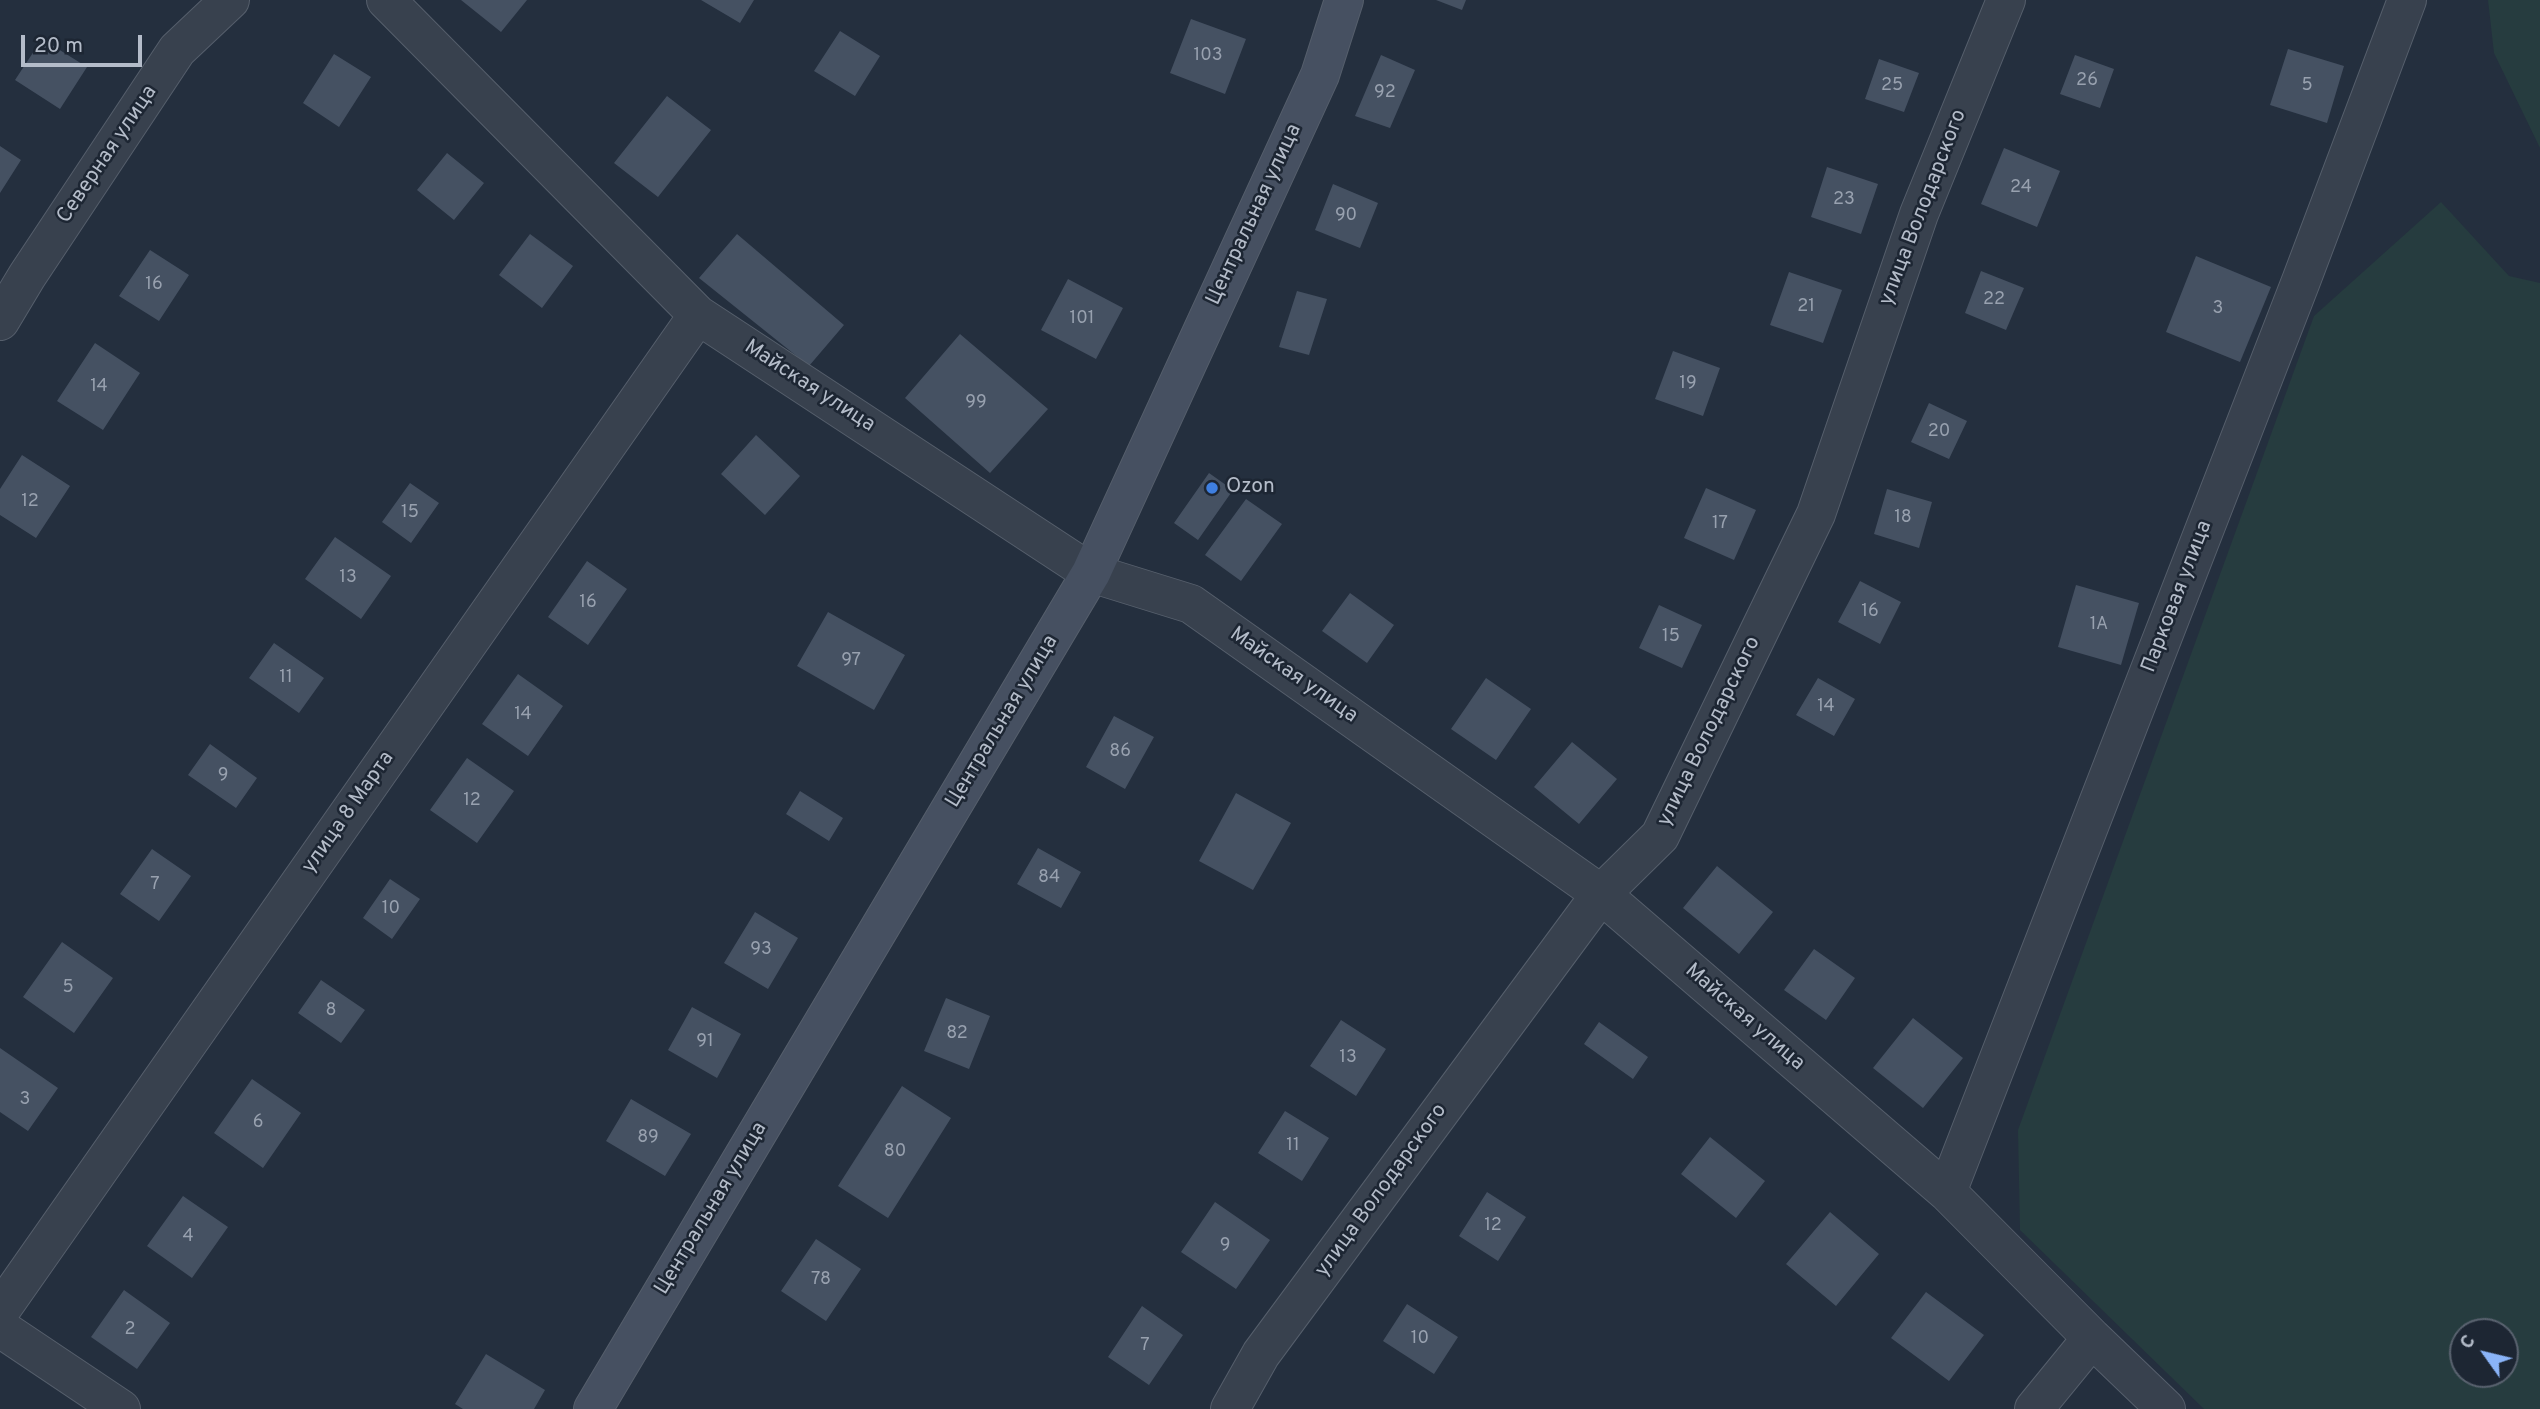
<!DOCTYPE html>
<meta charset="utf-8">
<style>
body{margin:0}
#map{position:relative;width:2540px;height:1409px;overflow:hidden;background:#242f3e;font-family:Overpass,sans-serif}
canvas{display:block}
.north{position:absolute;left:2449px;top:1318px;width:70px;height:70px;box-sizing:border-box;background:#1d2633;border:2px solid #59626f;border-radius:50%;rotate:304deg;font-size:19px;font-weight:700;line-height:28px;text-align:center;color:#b4bcc9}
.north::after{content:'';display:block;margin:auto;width:24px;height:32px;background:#8ab4f8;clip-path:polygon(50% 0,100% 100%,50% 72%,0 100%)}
.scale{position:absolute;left:21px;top:35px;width:121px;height:32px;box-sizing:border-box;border:4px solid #b4bcc9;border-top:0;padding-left:9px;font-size:21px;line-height:24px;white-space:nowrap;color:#b4bcc9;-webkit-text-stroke:5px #1d2633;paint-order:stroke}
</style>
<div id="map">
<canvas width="2540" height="1409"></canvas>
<div class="north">С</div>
<div class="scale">20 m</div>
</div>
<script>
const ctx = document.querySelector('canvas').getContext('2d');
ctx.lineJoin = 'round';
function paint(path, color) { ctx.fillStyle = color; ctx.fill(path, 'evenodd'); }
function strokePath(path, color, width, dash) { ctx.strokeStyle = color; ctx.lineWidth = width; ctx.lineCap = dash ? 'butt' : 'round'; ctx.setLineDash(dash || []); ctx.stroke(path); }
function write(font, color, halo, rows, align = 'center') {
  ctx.font = font + ' Overpass,sans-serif'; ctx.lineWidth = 5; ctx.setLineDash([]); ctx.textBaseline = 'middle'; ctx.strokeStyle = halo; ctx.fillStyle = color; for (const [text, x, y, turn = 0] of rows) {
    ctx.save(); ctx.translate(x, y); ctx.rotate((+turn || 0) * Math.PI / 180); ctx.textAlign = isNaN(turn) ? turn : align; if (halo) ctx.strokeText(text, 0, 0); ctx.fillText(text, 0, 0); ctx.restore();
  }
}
const green = new Path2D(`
 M2488 0H2540V148L2494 53Z
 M2441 202 2509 276 2540 283V1409H2204L2020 1230 2018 1130 2314 316ZM2505 1332V1374H2463V1332Z`);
const building = new Path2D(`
 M461 0H527L501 32Z
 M701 0H754L740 23Z
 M1436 0H1466L1462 10Z
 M1191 19 1246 39 1225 94 1170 73Z
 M840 31 880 56 855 96 814 71Z
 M42 39 87 67 60 109 15 80Z
 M2288 49 2344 66 2327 123 2270 105Z
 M334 54 371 77 339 127 303 103Z
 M1381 55 1415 70 1390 128 1355 116Z
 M2075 55 2114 69 2100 108 2060 94Z
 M1879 59 1919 73 1904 112 1865 99Z
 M667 96 711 130 658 197 614 163Z
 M0 146 21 160 0 193Z
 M2004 148 2060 171 2037 227 1981 204Z
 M447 153 484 183 454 220 417 190Z
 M1827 167 1878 184 1861 234 1811 217Z
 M1333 184 1378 203 1360 248 1315 230Z
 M530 234 573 266 542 308 499 275Z
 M737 234 844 325 809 366 699 278Z
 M150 250 189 275 159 321 119 296Z
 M2196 256 2271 287 2240 362 2166 332Z
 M1981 271 2024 288 2006 330 1965 313Z
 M1789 272 1842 290 1823 343 1770 325Z
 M1068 279 1123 308 1096 359 1041 330Z
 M1297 291 1327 299 1309 355 1279 347Z
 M960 334 1048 409 990 473 905 398Z
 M95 343 140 373 103 430 57 401Z
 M1673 351 1720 368 1703 416 1655 399Z
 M1929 403 1967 421 1949 459 1911 442Z
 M756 435 800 476 765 515 721 474Z
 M22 455 70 486 36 538 0 515V489Z
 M1209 473 1233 490 1198 540 1174 523Z
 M410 483 439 503 411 543 382 522Z
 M1706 488 1756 510 1734 560 1684 538Z
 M1887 489 1932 502 1919 548 1874 534Z
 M1246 499 1282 524 1241 581 1205 555Z
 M335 537 391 576 361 619 305 579Z
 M587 561 627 589 588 645 548 617Z
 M1860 581 1901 602 1880 644 1838 622Z
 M2076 585 2139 603 2121 665 2058 647Z
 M1350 593 1394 625 1367 663 1322 631Z
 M1659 605 1702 625 1682 668 1639 648Z
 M828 612 905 655 874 710 797 666Z
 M274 643 324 678 299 713 249 678Z
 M518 674 563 706 528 756 482 724Z
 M1486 678 1531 709 1496 760 1451 729Z
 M1818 678 1855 699 1834 736 1796 715Z
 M1114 716 1154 737 1125 789 1086 767Z
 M1572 742 1617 779 1579 824 1534 787Z
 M210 744 257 778 236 808 188 775Z
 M467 758 514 791 477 843 430 810Z
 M800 791 843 818 829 841 786 814Z
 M1236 793 1291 823 1253 890 1199 861Z
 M1038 848 1081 872 1061 908 1017 884Z
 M152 849 191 876 159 921 120 894Z
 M1717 866 1773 912 1739 954 1683 908Z
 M390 879 420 899 392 939 363 918Z
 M755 912 798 938 768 989 724 963Z
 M62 942 113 978 74 1033 23 997Z
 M1814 949 1855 978 1826 1020 1784 990Z
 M321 980 365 1010 341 1043 298 1013Z
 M946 998 990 1016 969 1069 924 1051Z
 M692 1007 741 1034 717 1078 668 1050Z
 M1913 1018 1963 1058 1923 1108 1873 1068Z
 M1341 1020 1386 1049 1356 1096 1310 1066Z
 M1599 1022 1648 1057 1633 1079 1584 1044Z
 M0 1048 58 1088 28 1131 0 1112Z
 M252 1079 301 1113 263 1168 214 1133Z
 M902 1086 951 1118 888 1218 838 1186Z
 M631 1099 691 1134 665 1176 606 1141Z
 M1285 1111 1329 1138 1302 1181 1258 1153Z
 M1710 1137 1765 1181 1736 1218 1681 1174Z
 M1487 1192 1526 1217 1498 1261 1459 1236Z
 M183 1196 228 1227 192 1278 147 1246Z
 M1215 1202 1270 1240 1236 1289 1181 1252Z
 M1830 1212 1879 1254 1836 1306 1786 1264Z
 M816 1239 861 1269 826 1321 781 1291Z
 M124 1290 170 1323 137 1369 91 1337Z
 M1926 1292 1984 1335 1949 1381 1891 1338Z
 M1407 1304 1458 1337 1434 1374 1383 1341Z
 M1142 1306 1183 1335 1149 1385 1108 1357Z
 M486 1354 545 1390 534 1409H463L455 1404Z`);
const minor = new Path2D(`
 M386 0 698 315 1091 573 1191 604 1601 894 1947 1192 2092 1338 2166 1409
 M0 321 27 276 177 50 230 0
 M1947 1192 2301 281 2407 0
 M0 1311 698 315
 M0 1328 121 1409
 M1230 1409 1261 1354 1601 894 1660 836 1816 514 1919 214 2006 0
 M2034 1409 2092 1338`);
const secondary = new Path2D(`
 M593 1409 1091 573 1320 75 1344 0`);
const markers = [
 [1212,488,7,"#3f7fe0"]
];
const numberNames = [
 ["103",1208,56],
 ["26",2087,81],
 ["25",1892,86],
 ["5",2307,86],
 ["92",1385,93],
 ["24",2021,188],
 ["23",1844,200],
 ["90",1346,216],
 ["16",154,285],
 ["22",1994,300],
 ["21",1806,307],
 ["3",2218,309],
 ["101",1082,319],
 ["19",1688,384],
 ["14",99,387],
 ["99",976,403],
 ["20",1939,432],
 ["12",30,502],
 ["15",410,513],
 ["18",1903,518],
 ["17",1720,524],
 ["13",348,578],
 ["16",588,603],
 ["16",1870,612],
 ["1А",2099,625],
 ["15",1671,637],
 ["97",851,661],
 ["11",286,678],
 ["14",1826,707],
 ["14",523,715],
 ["86",1120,752],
 ["9",223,776],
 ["12",472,801],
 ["84",1049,878],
 ["7",155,885],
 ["10",391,909],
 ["93",761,950],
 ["5",68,988],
 ["8",331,1011],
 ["82",957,1034],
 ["91",705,1042],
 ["13",1348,1058],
 ["3",25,1100],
 ["6",258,1123],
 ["89",648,1138],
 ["11",1293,1146],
 ["80",895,1152],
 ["12",1493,1226],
 ["4",188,1237],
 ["9",1225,1246],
 ["78",821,1280],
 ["2",130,1330],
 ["10",1420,1339],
 ["7",1145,1346]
];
const streetNames = [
 ["Северная улица",108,155,-56],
 ["улица Володарского",1924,208,-69],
 ["Центральная улица",1255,215,-65],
 ["Майская улица",809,387,33],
 ["Парковая улица",2178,597,-69],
 ["Майская улица",1293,676,35],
 ["Центральная улица",1003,722,-59],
 ["улица Володарского",1710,732,-64],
 ["улица 8 Марта",349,813,-55],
 ["Майская улица",1744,1018,41],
 ["улица Володарского",1382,1191,-54],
 ["Центральная улица",712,1209,-59]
];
const poiNames = [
 ["Ozon",1226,488]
];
paint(green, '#263c3f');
paint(building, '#455162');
strokePath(minor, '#565f6c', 40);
strokePath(secondary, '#565f6c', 40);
strokePath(minor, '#38414e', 38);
strokePath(secondary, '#465061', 38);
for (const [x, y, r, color] of markers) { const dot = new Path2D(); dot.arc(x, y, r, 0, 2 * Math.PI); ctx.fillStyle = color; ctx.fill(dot); strokePath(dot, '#1d2633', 2.5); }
write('18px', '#98a1af', null, numberNames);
write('21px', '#b4bcc9', '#1d2633', streetNames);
write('21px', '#b4bcc9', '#1d2633', poiNames, 'left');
</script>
